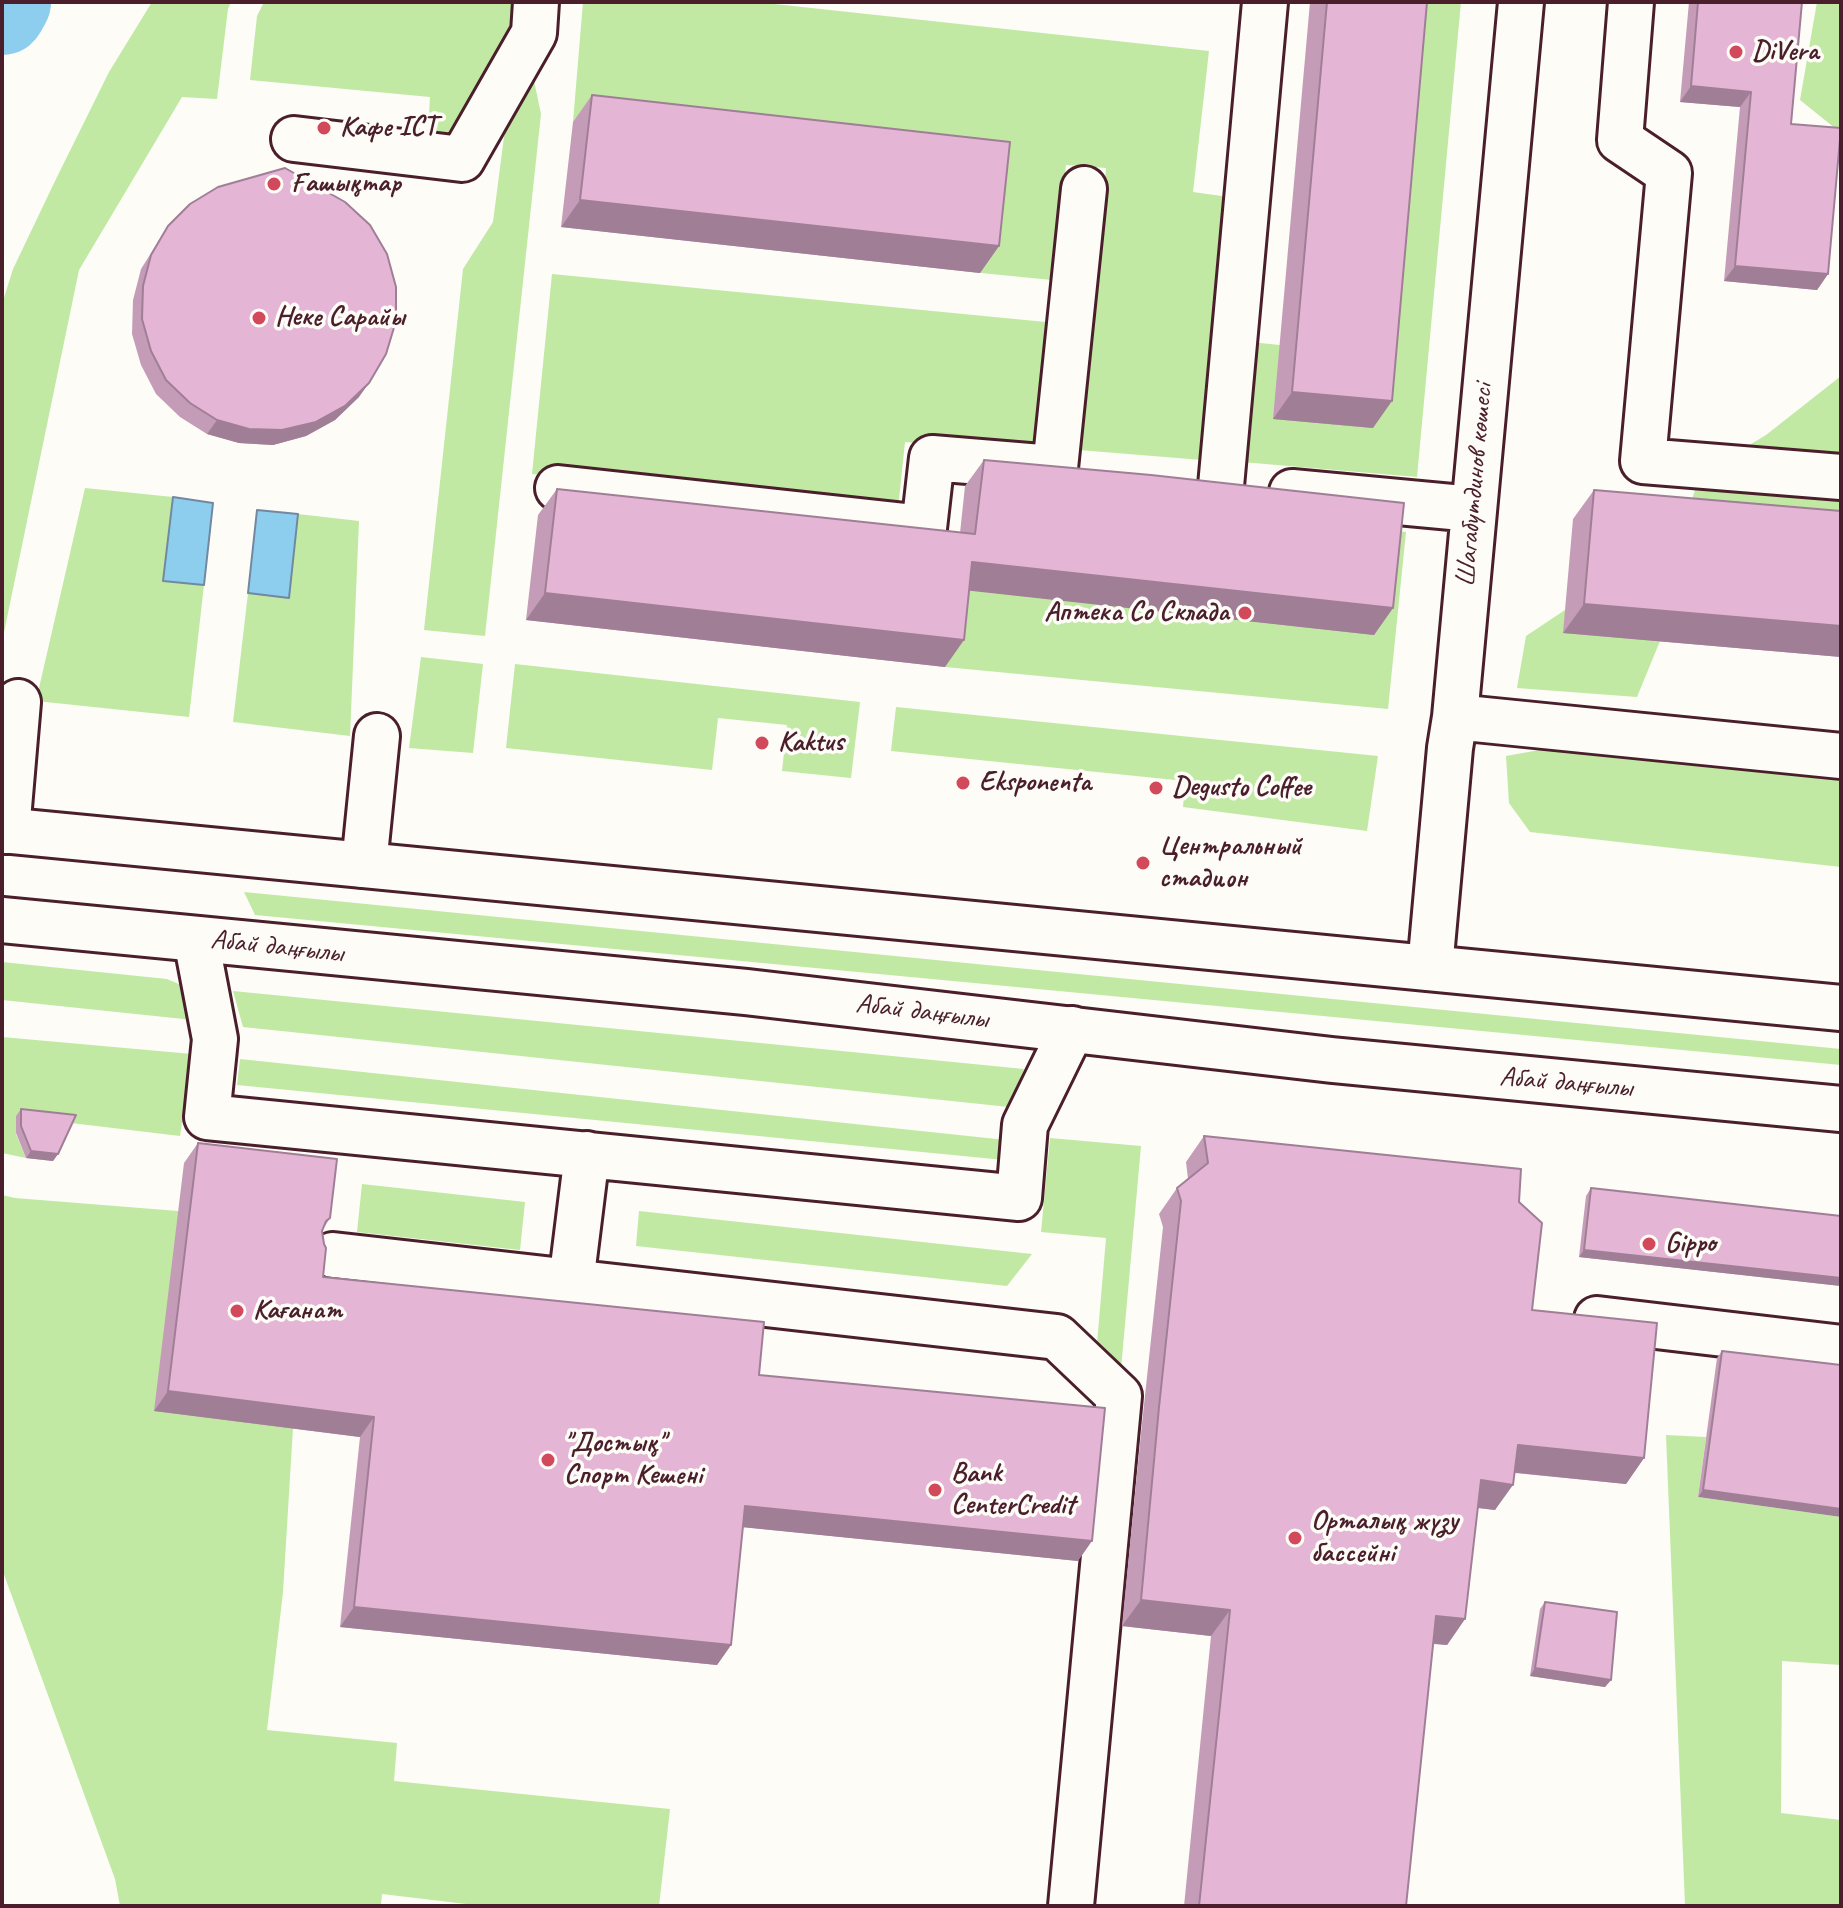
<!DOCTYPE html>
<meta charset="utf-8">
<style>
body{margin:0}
#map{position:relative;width:1843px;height:1908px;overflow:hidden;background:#fdfcf7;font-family:Caveat,sans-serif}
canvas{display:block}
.frame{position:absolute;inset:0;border:4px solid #4a1f2b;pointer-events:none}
</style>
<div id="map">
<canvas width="1843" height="1908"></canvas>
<div class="frame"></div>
</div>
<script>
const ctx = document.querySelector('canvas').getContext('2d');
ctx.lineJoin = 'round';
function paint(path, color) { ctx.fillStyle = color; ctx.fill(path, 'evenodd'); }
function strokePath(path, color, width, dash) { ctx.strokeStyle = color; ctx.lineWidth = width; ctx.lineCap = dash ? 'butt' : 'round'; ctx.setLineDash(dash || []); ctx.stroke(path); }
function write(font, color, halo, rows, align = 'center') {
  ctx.font = font + ' Caveat,sans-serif'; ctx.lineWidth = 7; ctx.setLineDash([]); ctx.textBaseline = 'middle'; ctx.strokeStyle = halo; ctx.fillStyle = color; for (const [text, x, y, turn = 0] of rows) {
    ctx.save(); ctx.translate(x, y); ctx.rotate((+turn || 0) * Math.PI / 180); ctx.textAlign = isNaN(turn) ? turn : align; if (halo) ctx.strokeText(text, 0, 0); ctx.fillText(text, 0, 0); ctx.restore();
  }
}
const green = new Path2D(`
 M152 2H231L228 9 217 99 182 97 79 270 2 642V304L13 269 56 179 109 72Z
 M264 2H522L521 25 456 134 428 132 430 97 250 80 257 16Z
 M583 2H756L1209 51 1193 192 1229 197 1202 460 1079 450 1106 168 1066 165 1052 280 981 273 573 122Z
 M1411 2H1461L1417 477 1242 462 1250 342 1280 345 1274 419Z
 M1817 2H1841V133L1800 100Z
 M532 71 541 114 485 636 424 630 463 269 493 222 506 121Z
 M552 274 1056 323 1043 455 905 442 898 509 532 474Z
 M1841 376V543L1682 529 1700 475 1766 435Z
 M85 488 173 497 163 581 204 585 189 717 36 701Z
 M298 514 359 521 350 736 233 722 248 593 289 597Z
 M1386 530 1406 532 1388 709 945 667 954 589Z
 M1565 610 1660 641 1637 697 1517 688 1526 636Z
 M421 657 483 664 473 753 409 748Z
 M515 664 860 702 851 778 782 771 787 725 718 718 712 770 506 748Z
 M896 707 1378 756 1367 831 1183 807 1185 781 891 751Z
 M1545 749 1841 774V867L1530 832 1509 803 1506 756Z
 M244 892 1841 1049V1065L255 915Z
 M2 962 167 979 186 987 193 1020 2 1000Z
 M233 991 1024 1069 1009 1107 243 1027Z
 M2 1037 192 1054 180 1136 29 1118 16 1134 26 1158 2 1153Z
 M240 1059 1006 1140 1004 1160 237 1085Z
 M1050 1138 1141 1146 1121 1369 1095 1367 1106 1238 1041 1232Z
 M362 1184 525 1202 520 1250 357 1232Z
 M2 1195 15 1198 178 1211 293 1428 283 1592 267 1730 397 1743 394 1781 670 1809 659 1906H483L382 1894 381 1905 383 1906H120L115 1879 2 1569Z
 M639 1211 1032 1254 1007 1286 636 1246Z
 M1666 1435 1706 1437 1698 1497 1841 1517V1665L1782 1661 1781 1813 1841 1820V1906H1685Z`);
const water = new Path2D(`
 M173 497 213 503 204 585 163 581Z
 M257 510 298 514 289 598 248 593Z`);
const river = new Path2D(`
 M2 11 7 2`);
const minor = new Path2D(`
 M1631 2 1620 140 1669 173 1643 461 1841 477
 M294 139 462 159 534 33 536 2
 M1055 468 1084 189
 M1221 486 1265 2
 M558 488 924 528 932 458 1041 467
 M1292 492 1473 509
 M1455 717 1841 756
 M7 831 18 702
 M364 865 377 736
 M196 939 215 1039 207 1117 1019 1198 1025 1125 1072 1029
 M1430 968 1450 748 1455 717 1521 2
 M333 1255 1057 1337 1119 1396 1071 1906
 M571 1283 587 1154
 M1597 1319 1841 1348`);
const major = new Path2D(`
 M2 830 1841 1008
 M2 920 746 992 1332 1060 1841 1109`);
const wall = new Path2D(`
 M1310 2H1427L1373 428 1273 419Z
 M1689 2H1802L1791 124 1828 274 1817 290 1724 281 1740 107 1680 102Z
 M592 95 999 246 980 273 561 227 573 122Z
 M168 226 359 397 335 420 306 436 273 445 239 443 207 434 180 417 156 394 141 365 132 334 133 300 141 269Z
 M984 460 1393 608 1374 635 969 590 945 667 526 620 538 515 557 489 960 533 965 486Z
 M1594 490 1841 511V657L1563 633 1573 519Z
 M21 1109 58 1154 53 1161 26 1158 16 1133V1116Z
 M1204 1136 1519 1202 1532 1310 1644 1458 1626 1484 1515 1473 1495 1510 1478 1508 1465 1619 1447 1645 1433 1644 1406 1906H1184L1211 1636 1122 1626 1141 1433 1163 1227 1159 1214 1177 1188 1188 1179 1186 1162Z
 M198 1143 330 1218 322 1231 323 1277 759 1375 1078 1561 743 1527 731 1645 717 1665 340 1627 360 1437 154 1411 184 1163Z
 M1591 1188 1841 1216V1286L1579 1257 1586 1196Z
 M1722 1351 1841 1365 1698 1497 1717 1358Z
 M1545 1602 1611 1680 1605 1687 1530 1676 1540 1609Z`);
const shadedWall = new Path2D(`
 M1691 86 1751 92 1740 107 1680 102Z
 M580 200 999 246 980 273 561 227Z
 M1735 266 1828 274 1817 290 1724 281Z
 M369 383 359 397 335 420 306 436 273 445 239 443 207 434 217 420Z
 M1292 392 1392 401 1373 428 1273 419Z
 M972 562 1393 608 1374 635 954 589Z
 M545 593 964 640 945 667 526 620Z
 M1584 604 1841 626V657L1563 633Z
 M31 1151 58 1154 53 1161 26 1158Z
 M1584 1250 1841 1278V1286L1579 1257Z
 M168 1391 374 1417 360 1437 154 1411Z
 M1518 1445 1644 1458 1626 1484 1499 1471Z
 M1481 1480 1513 1485 1495 1510 1463 1506Z
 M1703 1490 1841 1509V1517L1698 1497Z
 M745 1506 1092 1541 1078 1561 731 1526Z
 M1141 1600 1230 1610 1211 1636 1122 1626Z
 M354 1607 731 1645 717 1665 340 1627Z
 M1436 1616 1465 1619 1447 1645 1418 1642Z
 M1535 1668 1611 1680 1605 1687 1530 1676Z`);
const building = new Path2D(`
 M1327 2H1427L1392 401 1292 392Z
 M1698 2H1802L1791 124 1841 128 1828 274 1735 266 1751 92 1691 86Z
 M592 95 1010 142 999 246 580 200Z
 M285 168 345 202 370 225 387 254 396 287V321L386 354 369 383 345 406 316 422 282 430 249 429 217 420 190 403 166 380 151 351 142 319 143 286 151 255 168 226 190 204 218 187Z
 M984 460 1151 475 1404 503 1393 608 972 562 964 640 545 593 557 489 975 534Z
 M1594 490 1841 511V626L1584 604Z
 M21 1109 76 1115 58 1154 31 1151 21 1126Z
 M1204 1136 1521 1169 1519 1202 1542 1223 1532 1310 1657 1323 1644 1458 1518 1445 1513 1485 1481 1480 1465 1619 1436 1616 1406 1906H1199L1230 1610 1141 1600 1159 1407 1181 1201 1177 1188 1208 1163Z
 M198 1143 337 1159 330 1218 326 1221 322 1231 324 1244 326 1248 323 1277 764 1322 759 1375 1105 1408 1092 1541 745 1506 731 1645 354 1607 374 1417 168 1391Z
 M1591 1188 1841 1216V1278L1584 1250Z
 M1722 1351 1841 1365V1509L1703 1490Z
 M1545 1602 1617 1612 1611 1680 1535 1668Z`);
const markers = [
 [1736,52,8,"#d1495b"],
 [324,128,8,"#d1495b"],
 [274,184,8,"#d1495b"],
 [259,318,8,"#d1495b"],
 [1245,613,8,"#d1495b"],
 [762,743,8,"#d1495b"],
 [963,783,8,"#d1495b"],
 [1156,788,8,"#d1495b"],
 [1143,863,8,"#d1495b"],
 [1649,1244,8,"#d1495b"],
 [237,1311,8,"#d1495b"],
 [548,1460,8,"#d1495b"],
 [935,1490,8,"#d1495b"],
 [1295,1538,8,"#d1495b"]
];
const poiNames = [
 ["DiVera",1752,52],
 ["Кафе ICT",340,128],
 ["Ғашықтар",290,184],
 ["Неке Сарайы",275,318],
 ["Аптека Со Склада",1229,613,"right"],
 ["Kaktus",778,743],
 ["Eksponenta",979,783],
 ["Degusto Coffee",1172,788],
 ["Центральный",1159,847],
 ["стадион",1159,879],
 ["Gippo",1665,1244],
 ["Кағанат",253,1311],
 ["\"Достық\"",564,1444],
 ["Спорт Кешені",564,1476],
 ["Bank",951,1474],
 ["CenterCredit",951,1506],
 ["Орталық жүзу",1311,1522],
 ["бассейні",1311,1554]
];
const streetNames = [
 ["Шагабутдинов көшесі",1475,485,-85],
 ["Абай даңғылы",277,947,6],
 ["Абай даңғылы",922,1012,7],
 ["Абай даңғылы",1566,1083,5]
];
paint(green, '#c1e9a4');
paint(water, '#8dceee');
strokePath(water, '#7288a0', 2);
strokePath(river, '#8dceee', 88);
strokePath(minor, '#4a1f2b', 50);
strokePath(major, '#4a1f2b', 50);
strokePath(minor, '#fdfcf7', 44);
strokePath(major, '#fdfcf7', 44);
paint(wall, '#c59cb8');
paint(shadedWall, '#a07f96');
paint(building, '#e5b5d6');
strokePath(building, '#a07f96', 2);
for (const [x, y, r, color] of markers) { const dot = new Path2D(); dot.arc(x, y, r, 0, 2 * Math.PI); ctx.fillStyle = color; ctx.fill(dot); strokePath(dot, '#fdfcf7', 3); }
write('bold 28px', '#4a1f2b', '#fdfcf7', poiNames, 'left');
write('28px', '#4a1f2b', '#fdfcf7', streetNames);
</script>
